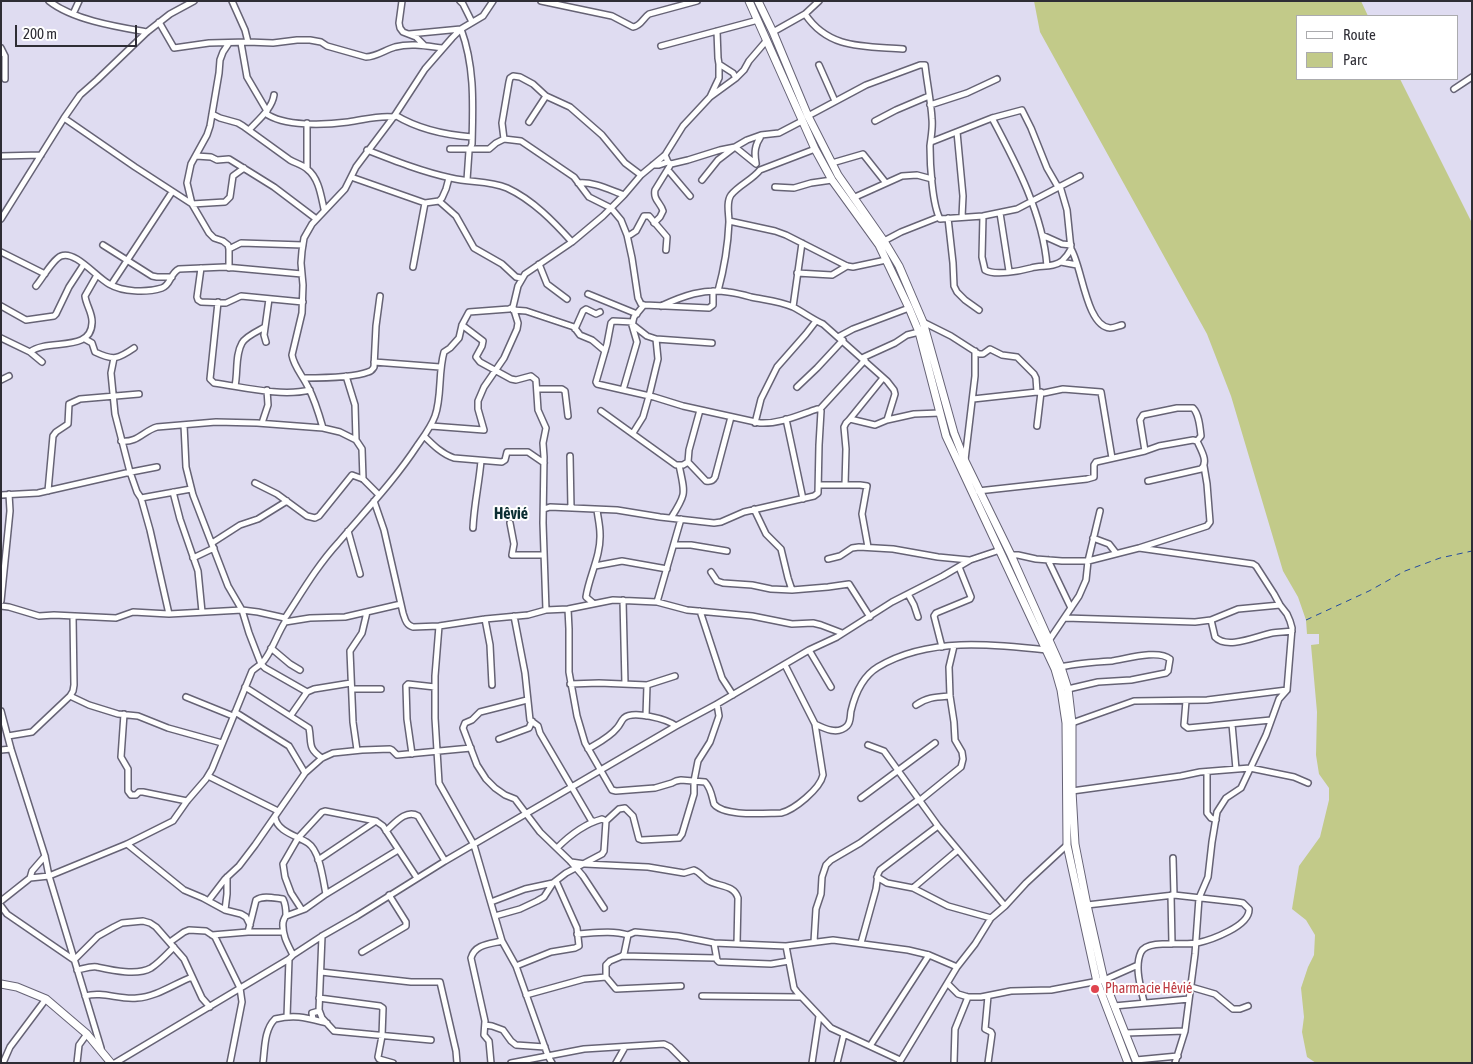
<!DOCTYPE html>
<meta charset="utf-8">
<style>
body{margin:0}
#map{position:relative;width:1473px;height:1064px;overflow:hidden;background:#dfdcf1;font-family:"Asap Condensed",sans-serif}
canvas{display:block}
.frame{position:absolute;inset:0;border:2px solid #2e2d35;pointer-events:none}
.legend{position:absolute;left:1296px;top:15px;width:162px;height:65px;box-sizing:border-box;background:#fff;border:1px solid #ababae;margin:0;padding:6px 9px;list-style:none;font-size:15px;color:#2e2d35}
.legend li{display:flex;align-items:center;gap:10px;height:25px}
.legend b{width:25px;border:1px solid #ababae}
.scale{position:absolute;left:15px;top:25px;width:122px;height:22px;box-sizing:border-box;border:2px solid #2e2d35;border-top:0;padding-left:6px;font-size:15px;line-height:18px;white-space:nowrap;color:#2e2d35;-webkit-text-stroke:4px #fff;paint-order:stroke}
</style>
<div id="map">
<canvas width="1473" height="1064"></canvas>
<div class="frame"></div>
<ul class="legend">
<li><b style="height:6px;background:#fff"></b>Route</li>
<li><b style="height:14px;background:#c2ca89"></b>Parc</li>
</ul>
<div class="scale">200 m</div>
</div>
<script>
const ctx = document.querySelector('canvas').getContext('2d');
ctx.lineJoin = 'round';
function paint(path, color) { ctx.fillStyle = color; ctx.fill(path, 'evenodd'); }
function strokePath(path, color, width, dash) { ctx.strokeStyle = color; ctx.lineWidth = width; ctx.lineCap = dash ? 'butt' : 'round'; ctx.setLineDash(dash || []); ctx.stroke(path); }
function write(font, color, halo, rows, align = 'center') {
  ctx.font = font + ' "Asap Condensed",sans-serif'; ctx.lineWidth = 4; ctx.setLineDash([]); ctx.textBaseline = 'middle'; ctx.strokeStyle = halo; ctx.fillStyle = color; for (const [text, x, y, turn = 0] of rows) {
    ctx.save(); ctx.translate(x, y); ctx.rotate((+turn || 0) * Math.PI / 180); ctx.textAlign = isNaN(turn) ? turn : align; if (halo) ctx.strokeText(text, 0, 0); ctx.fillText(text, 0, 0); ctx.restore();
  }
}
const green = new Path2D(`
 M1034 1H1361L1368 16H1297V79H1400L1472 223V1063H1316L1307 1057 1302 1032 1304 1017 1301 988 1308 967 1314 955 1315 935 1306 920 1292 909 1299 866 1320 837 1329 800V788L1319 774 1316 755 1317 712 1311 645 1319 644V634H1307L1306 620 1298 597 1283 571 1231 396 1207 334 1040 32Z`);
const ferry = new Path2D(`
 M1306 620 1369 591 1405 571 1440 558 1472 551`);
const street = new Path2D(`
 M49 1C73 20 118 27 147 32
 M232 1 245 30 248 42 273 43 297 40H310L321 42 327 46 366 57C376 57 385 50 395 47 411 43 426 46 442 48
 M402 1 399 23 400 28 403 32 416 37 424 45
 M460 1 463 4 472 22
 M541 1 612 16 633 27C641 26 643 18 649 14L697 1
 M73 14 79 1
 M805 14C829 50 865 46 903 49
 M159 22 174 48 209 43 248 42
 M717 31 718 58 719 64 733 73 736 78
 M773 32 805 14 819 1
 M409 34 461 29C475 67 473 105 472 144L469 151 467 180
 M241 43 247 77 267 111
 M661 46 758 20
 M1 48 5 56V79
 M819 65 835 101
 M1454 89 1472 77
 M710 97 719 78V64
 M930 105 967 93 997 79
 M265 113C284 127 325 125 348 122 364 120 377 115 394 117
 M212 114 220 118 238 123 243 126 290 160C295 163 303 165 307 169 319 178 321 196 324 209
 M395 115C418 129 445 135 472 137
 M808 116 866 85 920 65H925C927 83 931 101 932 119 933 128 931 137 930 146 930 163 932 204 940 219L983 216 1017 209 1080 176
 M64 118 135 167 192 204 225 202 230 197 233 176 244 168
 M992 118C1016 163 1043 214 1047 266
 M875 121 896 110 929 96
 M529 122 546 96
 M249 130C258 120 272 109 274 95
 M957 132 963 196 962 217
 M504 139 502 123 509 82 510 78 513 76 520 77 533 84 546 96 570 107 602 135 625 163 641 175
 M931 142 992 118 1022 110 1031 128 1047 168 1058 187
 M450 149H489L496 143 504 139 521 141 574 177 589 197 611 208 621 220 627 235 632 258 638 298 641 304 644 305 709 308 713 305V291
 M367 150C395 161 423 172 451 178 471 183 488 180 507 188 533 200 554 222 572 242
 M665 155 668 162 671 164 688 160 720 150 735 147 747 140 761 135 779 133 802 121
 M1 156 41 155
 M196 156 211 157 217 160 229 159 274 187 315 218
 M756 163C754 152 755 145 761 136
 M832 163 863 154 886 183
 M653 165H659L668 162
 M307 168V123
 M668 170 690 196
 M351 177 425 203 439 201 442 198 446 189 449 178
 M702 180 718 160 735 147 756 164
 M578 183C592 181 610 190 624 195
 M775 187 794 188 811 183 832 180
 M853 198 902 176 917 175 932 179
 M439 201 456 216 474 248 502 264 516 277 521 278
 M1000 213 1009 271
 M983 216 982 257 985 270C995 276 1020 271 1031 268 1041 265 1053 268 1062 261 1065 258 1069 253 1071 249L1067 210 1060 186
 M948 218 953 263 954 286 957 292 965 300 979 310
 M1 219 64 118 80 95 97 80 147 32 170 14 194 1
 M729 221 775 231 786 235 847 266 853 267 886 260
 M654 223 660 217 663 211C661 203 653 200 655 190L671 164
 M627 235H630L636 231 644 216H649L667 237 666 250
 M1042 235 1062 244 1071 245
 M884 241 901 232 939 217
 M103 245 152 276 157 277H172
 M229 249 241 243 303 245
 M1071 249C1082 266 1086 326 1110 328 1114 328 1118 326 1122 325
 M1 252 45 274
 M1061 262 1077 265
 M539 264 547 284 567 299
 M413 267 425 203
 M201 268 197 297 198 300 201 302 226 303 241 296 303 302
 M229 268V249L228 245 223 241 214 238 209 233 192 204 187 183 191 164 207 135 210 126 219 73 220 60 223 52 229 43
 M797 273 832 275 847 266
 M111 285 172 192
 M36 286C42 279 53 259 61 256 75 250 96 277 109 284 123 292 146 293 162 288 171 285 170 273 179 269L225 267 302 274
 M718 291C724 269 728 245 729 222 729 214 726 202 731 195 739 185 752 180 760 170L815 149
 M588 294 637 314
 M218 302 210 379 214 383C243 387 281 397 310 390
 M1 306 26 320 54 316 56 314 69 287 84 264
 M661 306C683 296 704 288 728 292 736 293 744 295 751 297 765 300 779 301 793 307 803 312 812 319 823 324L887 381 894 390 895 394 887 420 875 425 850 419 846 423 844 427 846 449 845 485
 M793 307 802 243
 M513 310 526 311 574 327 580 335 592 340 605 351
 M923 322 951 336 979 354H983L990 349 1002 355 1017 357 1034 374 1036 378 1037 392
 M462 325 483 341 482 346 476 357 480 362 511 379 516 380 531 376 536 380 538 410 546 428 543 443 544 457 543 523 546 610
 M633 325 647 336 656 339 712 343
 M575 329 583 311 586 309 596 314 600 312
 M838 337 853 329 909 308
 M1 338 30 352 42 362
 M85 339 92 343 95 352C114 361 118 359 134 348
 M266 342 264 335 269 299
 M30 352C48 338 91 353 92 323 93 314 86 305 85 296L97 275
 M114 358 111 373 115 414 130 472 137 492 141 498 150 530 169 614
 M862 358 895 343 907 335 919 332
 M374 362 440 367
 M346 376 355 405 356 440
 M304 378C320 378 353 378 368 372 372 371 372 370 374 367L376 326 380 296
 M1 380 9 376
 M235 386C238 372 235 355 242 343 246 336 258 331 265 327
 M797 387 817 368 843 340
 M537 389H562L565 391 568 416
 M623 390 637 342 632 325 634 317 644 305
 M973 399 1037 392 1044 393 1063 389 1101 392 1112 458
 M820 409 865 360
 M700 410 689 450 688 462 706 481C711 482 713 481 715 477L731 417
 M601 411 676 465H683L688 462
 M786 419 803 499
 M849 420 883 378
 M887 420 914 414 940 413
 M262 423 268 405 267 390
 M755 423 761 399 777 367 806 334 816 321
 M184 425 186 467 193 495 228 586 242 610 249 633 261 664 265 668 307 692
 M431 426 484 430 478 409V401L484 387 504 358 517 329 518 323 513 307
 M1037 426 1041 392
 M323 428C319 414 315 400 308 387 303 376 294 367 292 355L302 313 303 285 301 263 302 251 304 238 312 224 345 189 356 167 395 115 425 69 452 38 461 29 483 16 493 1
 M633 433 643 417 649 396 658 359 656 339
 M424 436C433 445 442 454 454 458L502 462 505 460 507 452H528L544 463
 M121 441C138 443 143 431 157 427L216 422 257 423 323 428 340 432 356 440 362 449 363 479
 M1145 451 1140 420 1143 415 1177 408H1193C1199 414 1200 427 1201 436L1197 441
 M570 456 571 508
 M965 460 975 376V351
 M255 483 277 494 307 516 315 518 319 516 352 475 363 479 379 495
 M819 485H860L867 486 862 514 868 547
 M48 491 53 436 56 432 68 424 69 404 80 399 139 394
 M978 491 1087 479 1094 477V465L1096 462 1145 451 1159 446 1193 440 1197 441C1201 450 1209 462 1201 469L1148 481
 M173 492 180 519 198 571 202 612
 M1 495 38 493 126 473 157 467
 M141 498 191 489
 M374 501 384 530 403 613C405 619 406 625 413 627L439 626 485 619 528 615 546 610 568 609 613 600 657 602 687 610 752 616 792 624 813 623 821 625 842 633
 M544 509 550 507 617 510 660 517 714 523 721 522 744 512 814 496 818 493 819 445 821 411 820 409H817C799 415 780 424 760 423L683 406 654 397 597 384 596 382 607 344 611 323 613 321 633 322
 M754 509 766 534 781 549 788 578 792 590
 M671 518C687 493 685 494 679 465
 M510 523 514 544 512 555H544
 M473 528C474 505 479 484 481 461
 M348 531 360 574
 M1093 538 1109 544 1116 553
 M212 543 240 525 258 519 287 501
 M674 545H691L727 551
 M1139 548 1253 564 1256 566 1274 594 1280 605 1287 614 1290 621 1292 628 1287 690 1279 699 1266 735 1241 788 1226 798 1217 812 1212 842 1208 877 1199 898 1195 954 1185 1031 1175 1063
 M1011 555H1018L1036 559 1062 561H1088L1139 548 1207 526 1210 522 1207 484 1204 466
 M193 558 214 548
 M828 559 840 556 852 548 859 547 893 549 938 557 969 560
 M1048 560 1071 608
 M595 566 622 561 667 569
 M711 572 717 581 723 583 752 585 771 589 792 590 828 587 849 584 870 617
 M908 594 914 605 918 617
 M623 600 625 684
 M1 601 10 511 9 494
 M657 602 681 519
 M593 603 586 597C589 576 601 556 600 534 600 526 598 518 597 510
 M1 606 9 607 39 616 54 615 116 618 133 612 169 614 242 610 258 612 285 618
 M568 609 569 629V672L577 716 585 743 612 790 616 791 655 788 672 783 676 781 681 780 705 782C711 788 712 797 714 804 724 817 765 813 781 813 794 810 820 789 823 775L815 724 785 665
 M700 611 722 678 733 695
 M514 616 525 673 530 720 538 726 540 733 591 820 593 821
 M1065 618 1195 622 1211 620 1238 609 1280 605
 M485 619 490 645 492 685
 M1211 620 1215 637C1227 650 1257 636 1272 633 1278 632 1285 632 1292 631
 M285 622 310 618 345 617 401 604
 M439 626 435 676V718L439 783 474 845 502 941 516 966 548 1056 552 1063
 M1050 639 1079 596 1086 580 1088 561 1100 511
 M942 647 934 616 936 613 970 599 971 597 959 567
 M271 648 290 664 300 670
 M809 650 831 687
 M1061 667C1078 663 1095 662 1112 661 1126 659 1158 649 1170 659L1168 671 1166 673 1131 680 1098 682 1068 689
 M570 684 599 683 647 685 675 676
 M245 687 309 728C312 743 307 748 322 758
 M352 689H381
 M70 696 89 705 118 714 138 716 168 728 222 743
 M186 697 233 716
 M527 700 480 712 472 720 465 723 463 728 477 765 486 779 495 788 505 795 515 799 540 832 571 862 583 876 604 908
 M1186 701 1184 725 1188 728 1271 720
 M916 705C927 697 937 697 950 696
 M1 711 11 749 45 856 49 876 101 1048
 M235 712 289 746 305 773
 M124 714 121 757 128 769V791L131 795H136L139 792H143L187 801
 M291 715 307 692 314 689 351 683
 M646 716 647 685
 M1072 723 1134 701 1207 700 1287 690
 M815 724C825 729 838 735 847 726 851 722 850 716 851 711 855 694 863 676 878 667 928 637 992 644 1047 650
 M1232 724 1236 769
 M8 736 32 732 70 696 73 691 74 685 73 616
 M499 739 529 728 532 721
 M868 745 884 751 938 826 1005 906
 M588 749C598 743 610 737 617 728 620 725 621 721 624 718 633 710 667 719 676 726
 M1 750 11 749
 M357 750 353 722 350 651 362 633 367 612
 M412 754 407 719 406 686 408 684 435 687
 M1207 772V813L1211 818 1216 820
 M208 776 278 811
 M1072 791 1181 776 1200 772 1250 768 1294 777 1308 783
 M861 798 935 743
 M919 801 961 767 963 759 962 752 955 740 954 722 950 696 949 667 954 646
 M275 817C277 832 298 836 308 843 320 851 323 880 326 894
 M386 831C395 823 406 809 418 816L445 861
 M127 844 184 890 203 898 225 910 241 914 246 917 250 925
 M557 848C570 835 584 824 602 819L606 821
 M1173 858 1174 895
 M318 860 376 821 383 826 417 878
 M571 862 585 864 648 867 684 873 694 870C700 872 702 877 707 880 717 887 734 884 738 898L737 944
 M877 877 887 883 913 888 948 906 991 918
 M30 878 32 871 45 856
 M913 888 958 850
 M1171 895 1172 944
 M209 900 225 879 239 866 255 845 305 773 322 758 333 753 362 750 390 749 392 750 397 755 471 748
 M1 901 30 878 49 876 127 844 173 821 187 801 206 779 212 769 252 671C255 668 259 666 262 663 271 654 277 634 285 622V618C302 592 317 566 338 543 365 511 394 481 417 446 424 436 431 427 435 416 442 397 438 373 444 352L450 348 459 338 462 325 469 312 509 309 513 307 518 286 525 274 572 242 603 216 624 195 641 175 665 155 683 126 710 97 736 78 744 70 749 61 767 40
 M491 902 525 889 553 883
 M1087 905 1174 895 1237 902 1243 903 1249 909C1250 926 1211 940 1197 943 1183 946 1148 939 1141 952 1134 967 1141 988 1144 1002
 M1 906 7 914 74 960 98 936 114 927 122 923 143 921 150 923 156 927 184 959 202 998 210 1007
 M225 910 227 894V877
 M302 910 291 893 285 877 283 864 298 838 322 812 325 811 376 821
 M286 916 305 909 326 894 398 850
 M495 916 520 909 537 901 544 897 553 883 566 873 602 854 604 851 606 821 619 809 625 808 633 816 639 839 642 840 679 838 682 834 694 794V781L698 761 710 742 719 716 717 704
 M248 932 256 900C263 895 274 898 283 899 285 903 286 910 286 915 285 918 283 920 283 923 282 935 288 945 293 955
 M577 934C594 933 612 930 628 935
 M212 935 248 932H283
 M322 936 319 1010 322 1018 334 1031 431 1040
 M170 942 184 932 189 930 206 931 215 937 240 988 242 1002 230 1063
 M814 942 816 909 821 894 822 877 826 865 831 860 860 843 918 800
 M714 943 717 960 719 962 771 964 789 961
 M861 943 876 889 878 874 880 870 938 826
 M786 946 794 988 797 992 831 1028 900 1060
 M362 952 406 926V922L389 895
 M622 956 624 954 628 935 635 932 678 936 714 943 786 946 833 940 908 950 929 955 957 967
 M516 966 551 952 575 948 579 946 577 928 556 881
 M77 970C83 969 90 966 97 967 111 970 137 976 151 968 159 963 167 954 174 947
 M321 972 411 982H440L456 1051 457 1063
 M948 984 958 994 968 997H981L1011 991 1051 990 1104 980 1138 965
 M681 986 616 989 606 977V965L610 961 622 956 716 958
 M1191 987 1215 994 1233 1009H1240L1248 1006
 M526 995 584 979 606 977
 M85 996C103 991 119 1000 137 998 156 997 174 984 192 977
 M702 996 800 997
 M988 996 985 1029 991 1032 992 1034 988 1063
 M319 998 380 1006 383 1008 382 1036 378 1057 379 1059 393 1063
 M1114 1006 1189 999
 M287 1017 289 959
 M313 1019 312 1013 319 1011
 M485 1025 492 1026 503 1030 511 1041 516 1045 545 1047
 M1126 1033 1185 1031
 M870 1046 929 955
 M1136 1060 1178 1056
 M3 1063 10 1047 46 999
 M77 1063 79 1045 87 1034
 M115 1063 289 959 293 955 322 936 357 916 445 861 676 726 717 704 809 650 837 637 892 602 943 576 970 560 1000 550
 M263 1063C265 1048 264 1030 275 1019 296 1014 307 1018 327 1023
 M491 1063 489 1041 484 1035 485 1021 471 958C475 944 490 944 502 941
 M511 1063 584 1049 664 1044 670 1047 686 1063
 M616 1063 625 1047
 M812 1063 819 1016
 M837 1063 844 1034
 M899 1063 957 967 975 944 991 918 1005 906 1026 883 1067 845
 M954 1063 955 1029 968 997`);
const secondary = new Path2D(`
 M749 1 815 149 832 180 879 245 909 308 919 332 946 436 1055 669 1061 690 1066 723 1067 845 1097 982 1128 1063
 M758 1 773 32 808 116 838 175 884 241 899 266 923 322 954 433 965 461 1011 555 1061 667 1068 689 1072 723V791L1075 844 1087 905 1104 980 1137 1063
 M1 984 17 987 46 999 87 1034 111 1063`);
const markers = [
 [1095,989,5,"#e0444e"]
];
const healthNames = [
 ["Pharmacie Hêvié",1105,989]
];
const quarterNames = [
 ["Hêvié",511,514]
];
paint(green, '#c2ca89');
strokePath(ferry, '#22499f', 1, [6, 5]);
strokePath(street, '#666375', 8);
strokePath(secondary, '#666375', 9);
strokePath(street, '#fff', 5);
strokePath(secondary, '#fff', 7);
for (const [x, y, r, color] of markers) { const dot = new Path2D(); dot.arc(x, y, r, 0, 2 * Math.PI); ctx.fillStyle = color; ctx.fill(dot); strokePath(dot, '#fff', 2); }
write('14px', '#be3a42', '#fff', healthNames, 'left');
write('bold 16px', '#0c2f33', '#fff', quarterNames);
</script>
